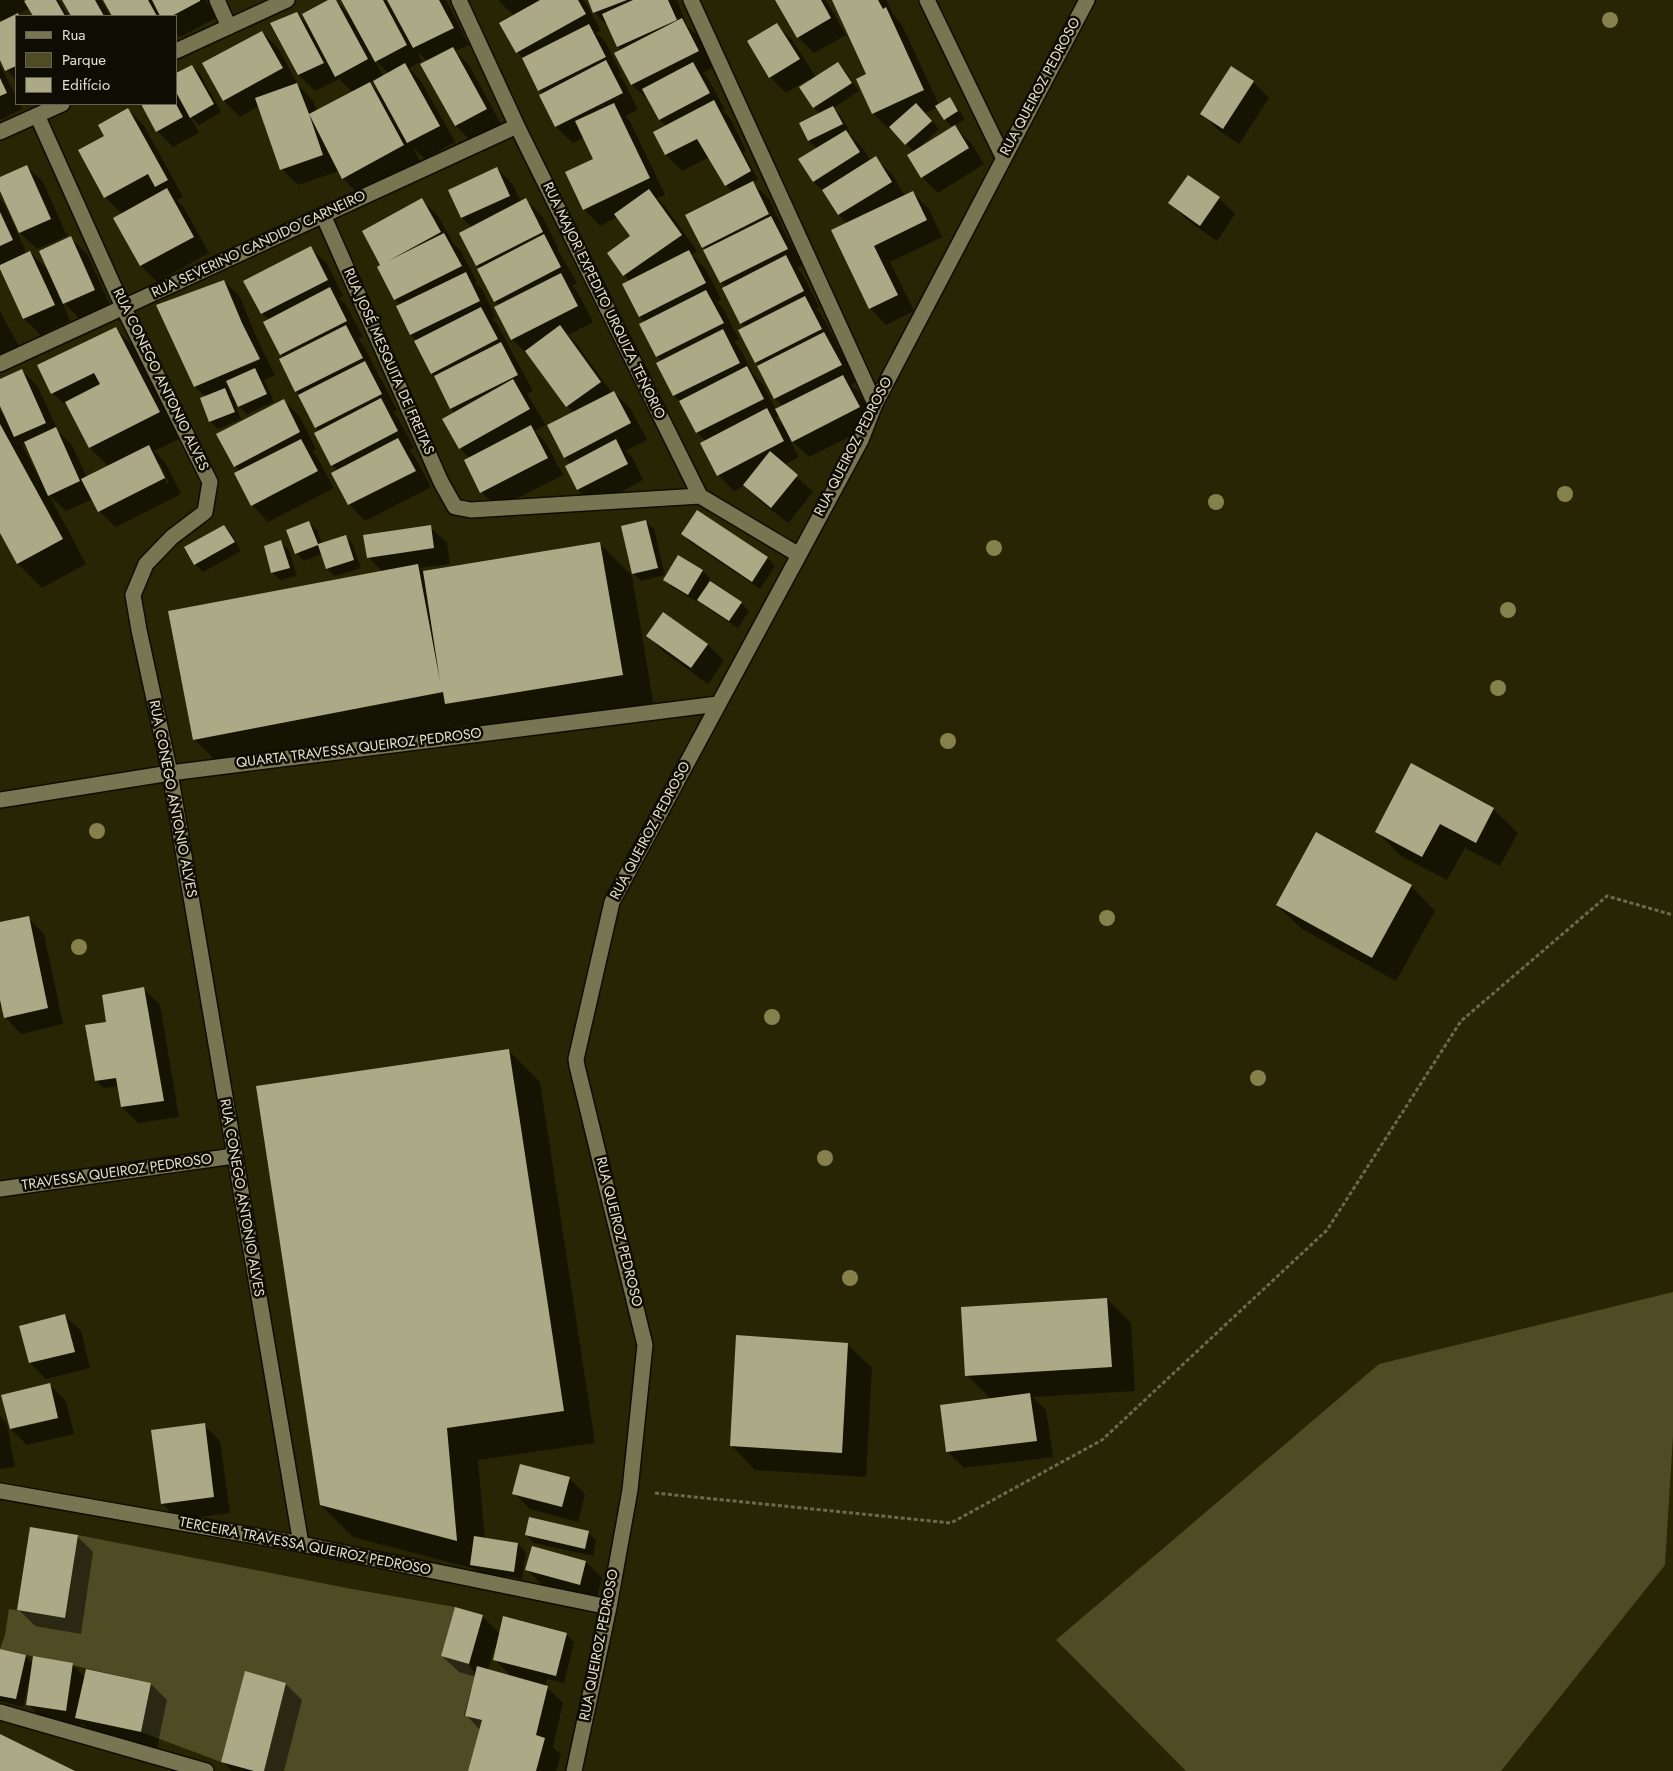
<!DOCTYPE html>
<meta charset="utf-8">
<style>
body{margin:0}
#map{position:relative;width:1673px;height:1771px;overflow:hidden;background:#282504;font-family:Jost,sans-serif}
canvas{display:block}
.legend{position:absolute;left:15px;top:15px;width:162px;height:90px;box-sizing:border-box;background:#0f0d03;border:1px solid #646255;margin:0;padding:6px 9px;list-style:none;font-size:15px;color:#e3e2cf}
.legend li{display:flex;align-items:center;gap:10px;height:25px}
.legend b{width:25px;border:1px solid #646255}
</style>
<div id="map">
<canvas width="1673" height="1771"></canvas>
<ul class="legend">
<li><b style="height:6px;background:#787553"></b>Rua</li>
<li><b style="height:14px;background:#4f4b25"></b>Parque</li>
<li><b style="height:14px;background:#acaa86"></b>Edifício</li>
</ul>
</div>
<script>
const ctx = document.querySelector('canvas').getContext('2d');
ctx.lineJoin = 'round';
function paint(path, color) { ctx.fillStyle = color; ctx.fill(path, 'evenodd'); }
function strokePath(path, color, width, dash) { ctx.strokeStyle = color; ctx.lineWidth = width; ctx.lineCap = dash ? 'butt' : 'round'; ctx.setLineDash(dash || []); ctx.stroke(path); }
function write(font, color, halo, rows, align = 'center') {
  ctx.font = font + ' Jost,sans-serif'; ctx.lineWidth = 5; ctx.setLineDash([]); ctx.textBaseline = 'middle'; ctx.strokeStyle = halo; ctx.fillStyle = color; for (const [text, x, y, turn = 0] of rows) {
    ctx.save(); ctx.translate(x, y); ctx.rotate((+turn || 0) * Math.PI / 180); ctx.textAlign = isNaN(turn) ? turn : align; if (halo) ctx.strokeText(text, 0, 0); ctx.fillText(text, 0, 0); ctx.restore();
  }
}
const green = new Path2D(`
 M1673 1292V1436L1665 1565 1501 1771H1186L1056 1640 1379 1364Z
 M78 1535 352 1589 455 1607 441 1656 469 1664 475 1675 464 1716 482 1720 468 1771H264L286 1683 245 1672 221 1762 141 1732 151 1683 0 1649 5 1635 9 1609 65 1618Z`);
const shadow = new Path2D(`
 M0 0H59L68 16H34L30 8 17 15 19 16H16V80L7 70 0 57V23L3 22 0 19Z
 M63 0H101L110 16H72Z
 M105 0H206L216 18 180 37 176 33V16H114Z
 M331 0H335L349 14 342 0H446L469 45 455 51 469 65 502 126 472 142 456 126 422 65 428 62 417 51 422 61 409 68 421 81 455 142 425 159 412 146 420 161 359 195 343 178 339 171 298 185 282 169 259 106 240 117 224 101 204 64 262 32 278 48 298 85 313 101 317 111 353 93 339 79 315 91 299 75 272 23 297 14 307 24ZM375 61H376L389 74 384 77ZM374 81 381 95 370 83Z
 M498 0H583L585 2 601 31 596 33 605 41 621 73 618 75 622 78 638 110 625 116 630 121 665 195 657 198 665 206 697 251 692 255 705 268 721 299 717 302 722 307 739 339 734 342 739 347 753 374 763 384 776 410 783 406 775 399 760 366 756 363 740 331 746 328 741 323 727 287 721 282 706 250 687 216 733 192 726 185 710 157 682 171 666 155 654 133 666 126 660 120 649 100 632 85 616 53 622 50 618 46 610 28 594 12 589 0H677L687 26 698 36 714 67 703 73 709 80 725 110 722 111 730 118 746 151 743 152 758 179 752 182 769 199 784 231 803 265 797 268 802 273 819 307 816 309 821 314 838 345 837 346 840 350 857 382 851 385 859 392 875 424 809 457 789 438 799 457 784 465 813 492 788 523 760 501 745 485 734 491 718 475 706 441 697 433 683 405 674 396 657 364 662 361 657 356 646 322 640 317 630 282 608 254 632 237 618 217 600 226 584 209 594 160 584 137 573 143 556 127 540 95 543 94 539 90 523 58 517 52 501 23 514 16ZM780 415 787 429 775 418Z
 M776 0H826L846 35 814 53 798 37Z
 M833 0H886L894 16 902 25 939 105 950 99 957 107 965 119 954 126 971 143 984 164 938 193 922 177 914 152 891 128 889 129 873 113 868 75ZM937 108 945 119 953 128 920 148V147L939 129 925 113Z
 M777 25 793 41 816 77 838 63 845 71 859 91 833 108 841 116 850 132 848 133 862 147 871 161 875 158 892 174 905 196 912 192 929 209 942 237 890 262 914 311 886 325 870 308 833 231 848 224 838 214 824 192 813 181 817 149 809 141 801 124 820 114 814 107 810 81 809 79 786 93 770 77Z
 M0 65 16 96V104H20L22 109 0 120Z
 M192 66 200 74 221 112 199 125 190 116 199 133 173 147 157 131 142 104H176V93L179 95Z
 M1253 82 1269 98 1239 144 1218 130 1202 114Z
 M128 109 144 126 183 197 177 200 183 206 209 253 157 282 141 266 115 218 122 214 105 197Z
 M26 166 43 182 67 236 37 249 20 233 0 188V179Z
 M497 168 513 185 521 202 526 200 542 216 558 248 557 249 577 283 572 286 577 291 593 322 568 335 576 343 612 393 614 392 630 408 647 440 625 451 632 457 643 480 594 506 578 490 566 466 571 464 565 457 574 413 567 406 530 354 528 355 512 339 500 306 495 301 480 268 477 265 472 227 462 218 449 190Z
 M1219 198 1235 214 1217 241 1186 219 1170 203Z
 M0 199 4 203 27 254 30 252 50 272 70 237 87 254 111 307 81 320 62 301 70 321 41 335 24 319 1 269H0Z
 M422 200 438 216 453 243 460 250 477 282 475 283 482 289 496 318 492 319 497 324 533 391 527 394 546 425 535 431 546 443 563 475 498 508 481 492 469 458 460 448 455 413 451 409 435 376 432 373 417 341 411 335 398 306 401 305 395 299 378 267Z
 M311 248 327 264 343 296 339 298 346 305 363 337 358 339 362 343 378 374 377 375 381 379 397 410 393 412 397 416 414 448 409 450 414 456 431 487 365 521 349 504 333 473 338 471 332 465 320 431 316 427 280 360 285 357 281 354 269 320 262 313Z
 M224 281 240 297 258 341 275 375 264 380 274 402 247 414 234 402 241 419 218 429 210 421 206 397 195 387 158 306ZM233 394 236 401 230 395Z
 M0 311 21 350 0 359Z
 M115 328 140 353 183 437 154 451 165 462 181 494 116 527 99 511 93 499 66 511 49 495 86 564 42 588 18 564 0 530V411L6 416 0 403V380L22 370 38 387 58 431 72 445 87 478 109 467 90 448 70 409 52 393 38 366ZM20 441 29 451 42 480 41 481ZM157 464H160L169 483 167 484Z
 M284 401 300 417 316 449 312 451 317 457 334 488 268 522 252 505 236 473 240 471 235 466Z
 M697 511 768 558 775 566 760 589 690 542 683 534Z
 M309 522 317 530 322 544 346 537 353 545 361 568 335 576 327 569 322 554 304 561 296 553Z
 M646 522 654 529 665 575 641 581 633 573Z
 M224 527 232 534 241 551 203 572 195 564Z
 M430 527 447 543 450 564 420 568 424 572 600 544 632 576 654 707 478 735 468 725 226 771 194 739 383 572 368 557Z
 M281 542 289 550 297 576 280 580 272 572Z
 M703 571 710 578 706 587 741 603 749 611 738 628 707 608 698 599 697 602 672 587 665 579Z
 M664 614 708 645 724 661 708 684 664 652 648 636Z
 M1493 809 1518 833 1500 866 1465 848 1447 880 1401 856 1376 831Z
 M1411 886 1435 911 1396 981 1302 929 1277 905Z
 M28 918 44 934 63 1024 21 1034 5 1017 2 1005 0 1006V923Z
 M144 989 160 1005 179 1117 138 1123 122 1107 119 1086 104 1088 96 1081Z
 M508 1050 540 1082 595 1443 478 1460 485 1539 518 1544 526 1552 522 1579 479 1572 475 1569 353 1537 321 1505Z
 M1107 1299 1131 1323 1135 1391 1033 1397 1046 1410 1053 1457 964 1468 948 1452 991 1399 967 1375Z
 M64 1315 81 1331 90 1368 46 1379 30 1363Z
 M847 1344 872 1368 866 1477 755 1470 731 1445Z
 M50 1385 66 1401 74 1434 27 1445 11 1429Z
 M0 1416 7 1424 15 1467 0 1469Z
 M204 1425 220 1441 230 1513 178 1520 162 1503Z
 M569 1478 585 1494 578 1522 530 1509 514 1493Z
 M588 1532 596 1540 593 1556 534 1543 526 1535Z
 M77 1536 93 1552 81 1634 35 1626 19 1610Z
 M533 1548 586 1562 602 1578 596 1601 543 1586 527 1570Z
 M482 1616 500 1634H566L574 1642 564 1683 547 1679 545 1686 563 1703 553 1747 561 1755 556 1771H469L480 1730 466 1715 476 1677 459 1672 442 1656ZM494 1648H497L494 1659 512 1677 488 1671Z
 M0 1650 25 1656 34 1665 72 1664 85 1678 151 1684 167 1700 157 1748 93 1734 82 1723 81 1726 44 1721 28 1704 31 1681H29L23 1707 0 1701Z
 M286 1684 302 1700 284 1771H232L223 1762Z`);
const building = new Path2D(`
 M26 0H56L65 16H33L24 1Z
 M62 0H95L104 16H71Z
 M103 0H148L157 16H112Z
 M152 0H200V1L172 16H160Z
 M328 0H336L368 59 335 77 302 14Z
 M341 0H383L407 45 375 62Z
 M387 0H439L454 28 413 48Z
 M540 0H578L586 14 516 53 499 23Z
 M588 0H627L593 13Z
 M633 0H668L677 20 617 47 602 14Z
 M775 0H821L831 18 797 38Z
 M832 0H878L883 9 886 7 924 90 872 114 856 79 866 74Z
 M297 12 324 63 298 75 270 23Z
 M18 13 19 16H16V66L5 71 0 60V22Z
 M682 18 699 51 631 85 614 53Z
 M777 23 800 59 769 78 747 41Z
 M589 24 606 57 538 91 522 58Z
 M262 31 283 68 223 101 202 63Z
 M453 47 487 109 455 126 420 64Z
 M606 60 623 93 555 127 539 95Z
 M693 62 710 93 659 120 642 89Z
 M838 62 852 83 813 108 799 87Z
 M405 63 440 126 407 143 373 81Z
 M192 65 214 104 190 118 176 92V73Z
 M1231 66 1254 81 1223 129 1200 114Z
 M0 78 7 93 0 96Z
 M370 82 404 145 342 179 309 114 323 155 280 170 255 98 297 83 309 114Z
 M950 97 958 111 944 120 935 106Z
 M714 100 751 171 725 186 697 139 665 155 653 132Z
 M614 103 650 178 583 210 565 172 593 159 575 121Z
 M916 103 932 121 905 145 889 127Z
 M141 104H176L183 117 156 132Z
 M833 106 843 124 808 141 799 123Z
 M128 108 168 180 155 187 148 174 104 198 78 150 104 136 98 125Z
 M955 125 969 148 921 178 907 155Z
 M846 130 860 152 813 182 798 159Z
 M876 156 892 182 838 215 822 190Z
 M27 165 51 219 19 233 0 191V177Z
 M497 167 510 196 461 218 448 190Z
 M1188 175 1220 197 1200 226 1168 203Z
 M753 181 769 214 702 248 685 215Z
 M167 188 194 237 140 266 113 218Z
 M649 189 682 235 623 276 607 253 630 236 614 214Z
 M913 191 927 220 874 246 898 295 869 309 831 230Z
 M422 198 441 232 388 261 444 233 462 266 394 300 377 267 380 265 362 231Z
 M526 198 543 232 476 266 459 233Z
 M0 212 13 240 0 246Z
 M771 216 788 249 720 283 703 250Z
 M544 234 561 267 494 302 477 269Z
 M71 236 95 290 63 304 39 251Z
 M311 246 328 280 261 314 243 281Z
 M689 250 706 283 639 317 622 284Z
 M30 251 55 305 23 319 0 269V265Z
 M786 255 804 291 740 324 722 288Z
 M466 272 480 301 410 335 396 306Z
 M561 273 578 306 511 340 494 307Z
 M224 280 242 323 260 359 194 387 156 305Z
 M330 287 347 321 280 355 263 322Z
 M706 290 724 323 656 357 639 324Z
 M805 296 822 329 755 363 738 330Z
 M481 307 498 339 431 374 414 341Z
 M346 325 363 358 295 392 279 359Z
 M560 325 601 382 566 407 525 351Z
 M116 327 160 412 89 448 65 402 100 384 94 373 51 394 37 365Z
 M723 329 740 363 673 396 656 363Z
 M824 332 842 365 774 399 757 366Z
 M501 342 518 375 450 409 434 376Z
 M365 361 382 394 315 428 298 395Z
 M747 366 764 399 696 433 679 401Z
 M255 368 267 394 238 407 226 381Z
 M22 369 46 423 14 437 0 406V379Z
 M843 375 860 407 792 442 775 409Z
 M513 379 530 409 459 449 442 419Z
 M225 388 235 412 209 422 200 398Z
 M614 391 631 423 564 458 547 425Z
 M381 398 398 431 331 466 314 433Z
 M284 399 300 432 234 467 216 434Z
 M767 408 784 441 717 476 700 443Z
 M0 424 63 539 17 564 0 533Z
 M531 425 548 458 480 493 464 460Z
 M56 427 80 481 48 496 24 442Z
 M398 438 416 471 348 505 331 473Z
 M301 439 318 471 251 506 234 473Z
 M616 439 628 464 577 490 565 466Z
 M149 445 165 478 98 512 81 479Z
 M770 451 798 475 771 508 743 485Z
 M697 510 768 557 752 582 681 534Z
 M646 520 658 568 632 574 621 526Z
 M309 521 318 544 346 535 354 560 326 569 318 545 295 554 286 530Z
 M224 525 235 542 194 565 184 547Z
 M431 525 434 548 367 558 363 535Z
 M281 540 290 568 271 573 264 546Z
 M600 542 623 675 445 704 443 692 193 740 168 611 418 564 440 681 423 571Z
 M678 555 703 570 688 595 663 580Z
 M710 581 742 602 729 621 697 600Z
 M663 612 708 644 691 668 646 636Z
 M1411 763 1494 808 1476 843 1440 824 1422 857 1375 832Z
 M1316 832 1412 885 1372 958 1276 905Z
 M29 916 48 1008 4 1018 0 1000V922Z
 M144 987 164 1101 121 1107 116 1078 95 1081 85 1025 106 1022 102 995Z
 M509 1049 564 1411 447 1428 457 1541 320 1505 256 1086Z
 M1107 1298 1112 1367 965 1376 961 1307Z
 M65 1314 75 1352 29 1363 19 1326Z
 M736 1335 848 1343 842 1453 730 1446Z
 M50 1383 58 1418 10 1429 1 1395Z
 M1030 1393 1037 1441 946 1452 940 1405Z
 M205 1423 214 1497 161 1504 151 1430Z
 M520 1464 570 1477 562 1507 512 1494Z
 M529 1517 589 1531 585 1549 525 1535Z
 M30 1527 78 1535 65 1618 17 1610Z
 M474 1536 518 1543 514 1572 470 1565Z
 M532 1546 586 1561 580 1585 525 1570Z
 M455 1607 483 1615 469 1664 441 1656Z
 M503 1616 567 1633 556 1676 493 1660Z
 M0 1649 26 1655 16 1699 0 1696Z
 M33 1656 73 1663 66 1711 26 1705Z
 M477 1666 548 1686 536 1735 545 1738 536 1771H468L482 1720 465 1716Z
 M86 1669 151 1683 141 1732 75 1718Z
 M245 1671 286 1683 264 1771H254L221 1762Z
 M0 1734 75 1771H0Z`);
const path = new Path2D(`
 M655 1493 951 1523 1102 1440 1327 1230 1461 1021 1607 896 1673 915`);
const minor = new Path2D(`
 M217 0 229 27
 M459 0 517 126 700 496 799 555
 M691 0 875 404
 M927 0 1003 157
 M176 51 287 0
 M37 115 123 307 210 482 205 512 172 537 146 564 133 595 139 630 170 773 301 1544
 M0 132 62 104
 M323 215 441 482 455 507 471 510 700 496
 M0 364 517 126
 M0 800 170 773 718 704
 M0 1189 234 1156
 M0 1491 301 1544 609 1607
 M0 1712 206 1771
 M574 1771 609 1607 630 1490 645 1345 577 1066 576 1059 612 902 861 440 875 404 1087 0`);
const trees = [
 [1610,20],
 [1565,494],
 [1216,502],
 [994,548],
 [1508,610],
 [1498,688],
 [948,741],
 [97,831],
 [1107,918],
 [79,947],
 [772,1017],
 [1258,1078],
 [825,1158],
 [850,1278]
];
const streetNames = [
 ["RUA QUEIROZ PEDROSO",1041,87,-62],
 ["RUA SEVERINO CANDIDO CARNEIRO",259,245,-25],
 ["RUA MAJOR EXPEDITO URQUIZA TENORIO",603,301,64],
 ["RUA JOSÉ MESQUITA DE FREITAS",388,362,66],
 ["RUA CONEGO ANTONIO ALVES",160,380,64],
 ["RUA QUEIROZ PEDROSO",854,447,-63],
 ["QUARTA TRAVESSA QUEIROZ PEDROSO",359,749,-7],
 ["RUA CONEGO ANTONIO ALVES",172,799,79],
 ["RUA QUEIROZ PEDROSO",651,831,-62],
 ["TRAVESSA QUEIROZ PEDROSO",117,1173,-8],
 ["RUA CONEGO ANTONIO ALVES",241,1198,80],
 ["RUA QUEIROZ PEDROSO",618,1232,76],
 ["TERCEIRA TRAVESSA QUEIROZ PEDROSO",305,1547,11],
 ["RUA QUEIROZ PEDROSO",600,1645,-79]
];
paint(green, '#4f4b25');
paint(shadow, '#0007');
paint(building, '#acaa86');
strokePath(minor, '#100d00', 18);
strokePath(path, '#6c6a4e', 3, [4, 2.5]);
strokePath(minor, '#787553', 15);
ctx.fillStyle = '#86814c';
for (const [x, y] of trees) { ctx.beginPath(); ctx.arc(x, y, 8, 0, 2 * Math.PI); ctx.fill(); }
write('14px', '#e3e2cf', '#0f0d03', streetNames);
</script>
